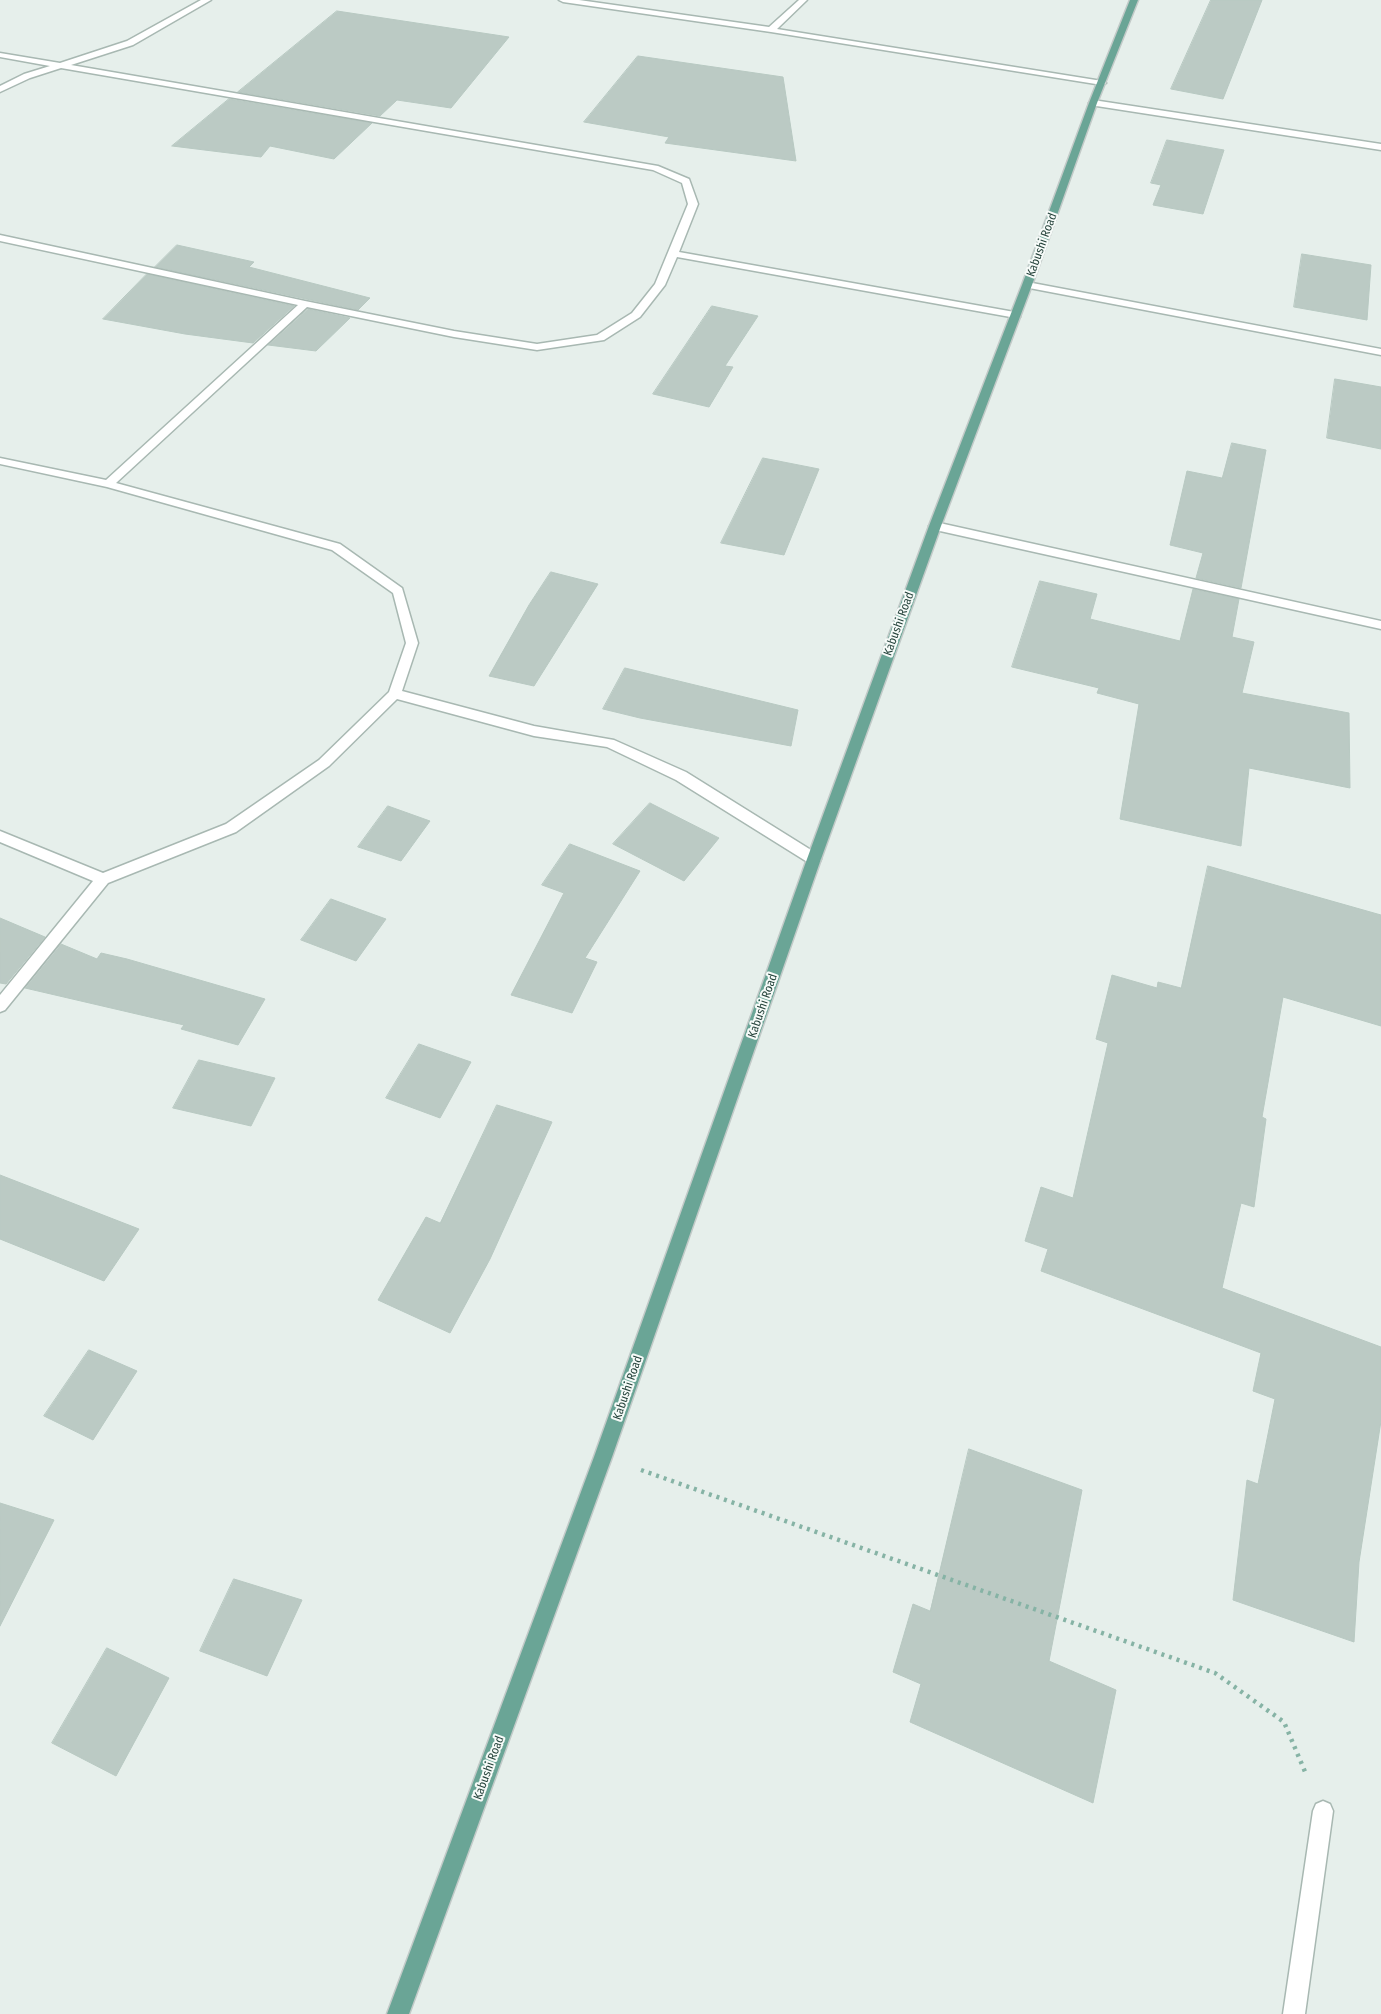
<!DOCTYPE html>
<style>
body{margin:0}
canvas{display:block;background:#e6efeb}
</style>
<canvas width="1381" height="2014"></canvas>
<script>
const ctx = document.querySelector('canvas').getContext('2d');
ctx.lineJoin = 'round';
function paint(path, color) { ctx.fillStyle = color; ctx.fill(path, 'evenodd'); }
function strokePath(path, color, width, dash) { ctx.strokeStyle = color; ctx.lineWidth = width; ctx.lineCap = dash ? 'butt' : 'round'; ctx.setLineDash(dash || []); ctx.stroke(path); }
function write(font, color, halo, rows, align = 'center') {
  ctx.font = font + ' "Fira Sans Condensed",sans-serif'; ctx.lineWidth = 4; ctx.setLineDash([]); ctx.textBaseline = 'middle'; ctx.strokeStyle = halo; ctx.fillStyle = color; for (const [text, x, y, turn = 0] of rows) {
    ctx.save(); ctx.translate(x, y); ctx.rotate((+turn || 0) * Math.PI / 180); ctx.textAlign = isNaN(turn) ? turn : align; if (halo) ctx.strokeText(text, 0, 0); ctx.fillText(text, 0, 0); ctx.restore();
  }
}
const building = new Path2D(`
 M1211 0H1262L1223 99 1171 89Z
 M337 11 509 37 451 108 397 100 380 116 238 92Z
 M638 56 783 77 796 161 665 143 669 137 584 122Z
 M229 99 372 123 334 159 270 146 261 157 172 146Z
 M1167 140 1224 150 1203 214 1153 205 1161 185 1151 183Z
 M177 245 254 262 249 267 370 298 358 310 155 267Z
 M1302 254 1371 265 1367 320 1294 307Z
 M147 274 294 306 253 343 185 334 103 319Z
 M712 306 758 316 725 366 733 367 709 407 653 394Z
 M308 309 350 318 316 351 268 345Z
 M1335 379 1381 387V449L1327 438Z
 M1232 443 1266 450 1241 588 1196 578 1203 553 1170 545 1187 471 1222 478Z
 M763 458 819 469 784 555 721 543Z
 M551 572 598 584 534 686 489 676 529 605Z
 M1040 581 1097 594 1090 619 1180 641 1193 589 1239 599 1232 637 1254 642 1242 693 1349 713 1350 788 1249 768 1241 846 1120 819 1139 704 1097 693 1099 688 1012 667Z
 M625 668 798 710 791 746 640 718 603 709Z
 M650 803 719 838 684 881 613 844Z
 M388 806 430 821 401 861 358 847Z
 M570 844 640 871 585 958 597 962 572 1013 511 995 564 893 542 885Z
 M1208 866 1381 915V1026L1283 997 1262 1117 1266 1119 1254 1207 1241 1203 1222 1288 1381 1347V1421L1359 1562 1354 1642 1233 1600 1247 1480 1258 1484 1275 1399 1253 1391 1261 1353 1041 1271 1048 1249 1025 1241 1041 1187 1073 1198 1108 1043 1096 1039 1112 975 1157 988 1158 982 1181 988Z
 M331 899 386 919 356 961 301 940Z
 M0 918 45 937 6 984 0 983Z
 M61 944 97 959 101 953 127 959 265 999 238 1045 181 1029 184 1025 25 988Z
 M419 1044 471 1062 440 1118 386 1098Z
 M199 1060 275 1078 251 1126 173 1108Z
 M497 1105 552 1122 490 1259 450 1333 378 1300 426 1217 440 1223Z
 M0 1175 139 1229 104 1281 0 1239Z
 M89 1350 137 1371 93 1440 44 1416Z
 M969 1449 1082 1490 1049 1661 1116 1690 1093 1803 910 1722 921 1684 893 1672 913 1604 930 1611Z
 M0 1503 54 1520 0 1626Z
 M234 1579 302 1600 267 1676 200 1651Z
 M107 1648 169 1678 116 1776 52 1743Z`);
const path = new Path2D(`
 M641 1470 1215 1673 1284 1722 1306 1774`);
const minor = new Path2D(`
 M201 0H211L133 45 71 65 658 166 689 179 698 204 679 252 1020 313V317L1016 318 677 257 665 285 640 317 604 340 537 350 454 337 307 307 116 483 340 544 402 588 418 643 402 691 534 726 614 740 686 772 819 855 821 859 819 863 814 864 809 863 676 780 607 747 534 736 397 699 329 766 236 832 108 883 5 1010 0 1012V995L93 881 0 842V831L103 873 226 824 319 760 389 692 406 643 393 593 332 550 107 487 0 464V458L106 480 298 305 0 241V235L305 301 454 331 537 344 597 335 632 313 655 284 688 204 682 183 653 170 61 68 30 78 0 92V86L24 74 50 66 0 57V53L60 63 127 41Z
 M559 0H579L769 27 799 0H807L777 29 1102 81 1106 83 1102 85 771 32 563 2Z
 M1093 100 1381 144V150L1090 105 1089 103Z
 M1027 282 1381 349V355L1024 287V283Z
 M935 522 1381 621V629L931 529 929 526Z
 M1323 1801 1330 1804 1333 1811 1305 2014H1283L1313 1811 1316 1804Z`);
const major = new Path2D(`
 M1130 0H1138L1097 103 1032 285 941 526 821 859 612 1457 409 2014H387L594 1457 807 859 929 526 1022 285 1089 103Z`);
const streetNames = [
 ["Kabushi Road",1042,245,-70],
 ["Kabushi Road",899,624,-70],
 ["Kabushi Road",763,1006,-71],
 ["Kabushi Road",628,1388,-71],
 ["Kabushi Road",489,1768,-70]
];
paint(building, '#bbcac4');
strokePath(building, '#b8c9c2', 1);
strokePath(minor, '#a8b8b2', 3);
strokePath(major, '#c2cac8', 3);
strokePath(path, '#86b3a5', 4.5, [3, 5]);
paint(minor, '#fff');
paint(major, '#6aa596');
write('12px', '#24423a', '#f7fbf9', streetNames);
</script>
